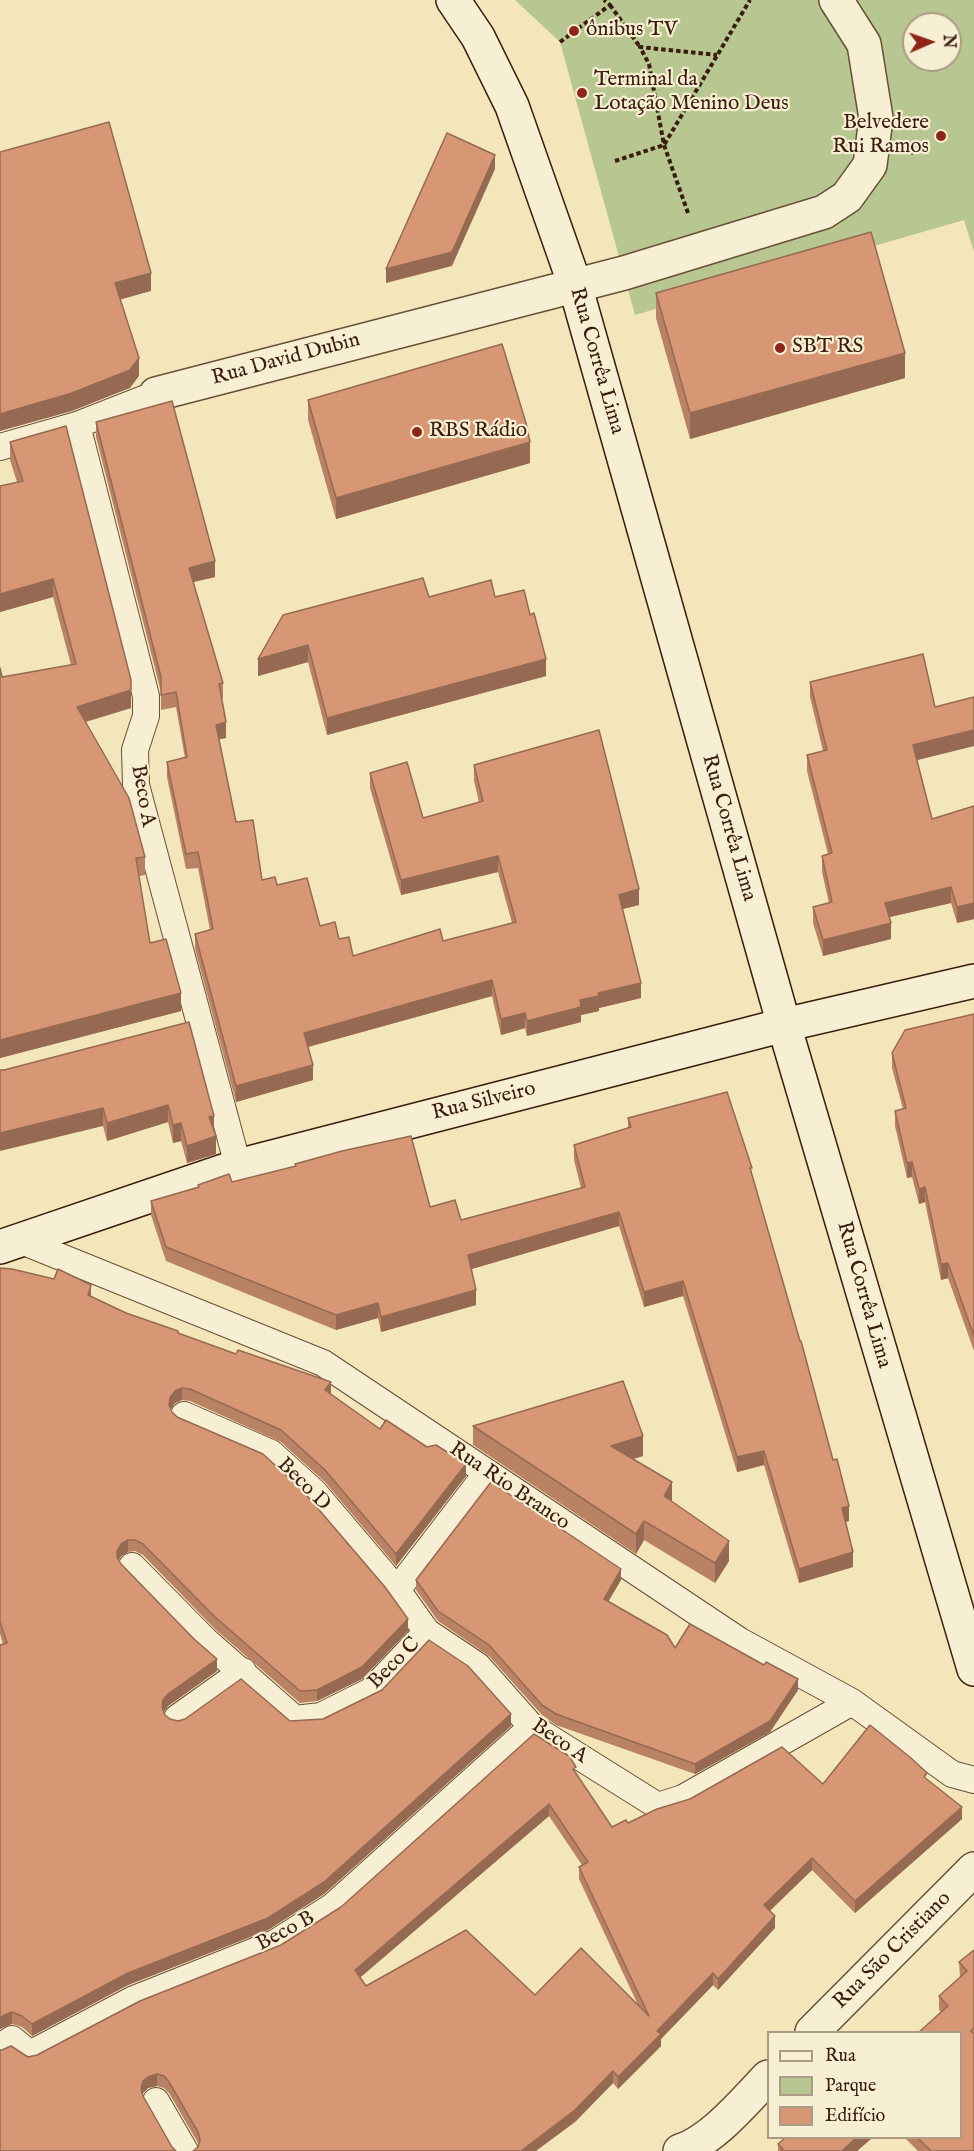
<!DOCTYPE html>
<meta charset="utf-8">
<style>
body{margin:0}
#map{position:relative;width:974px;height:2151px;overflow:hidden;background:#f3e6bb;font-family:"IM FELL English",serif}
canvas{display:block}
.legend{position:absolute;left:767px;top:2031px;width:195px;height:108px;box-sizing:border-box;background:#f7efd3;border:2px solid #ab9b84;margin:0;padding:8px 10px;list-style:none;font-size:18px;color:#3a1d0d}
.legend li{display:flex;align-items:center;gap:12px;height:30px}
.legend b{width:30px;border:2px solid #ab9b84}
.north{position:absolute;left:902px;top:12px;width:60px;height:60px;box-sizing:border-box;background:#f7efd3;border:2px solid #ab9b84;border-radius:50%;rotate:88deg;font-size:16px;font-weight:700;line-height:24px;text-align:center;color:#3a1d0d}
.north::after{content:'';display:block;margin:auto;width:21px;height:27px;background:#8f2418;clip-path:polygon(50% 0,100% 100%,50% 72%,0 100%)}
</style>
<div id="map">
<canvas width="974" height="2151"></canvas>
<ul class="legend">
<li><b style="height:8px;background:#f7efd3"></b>Rua</li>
<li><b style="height:16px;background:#b8c692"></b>Parque</li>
<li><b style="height:16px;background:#d79775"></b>Edifício</li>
</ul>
<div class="north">N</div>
</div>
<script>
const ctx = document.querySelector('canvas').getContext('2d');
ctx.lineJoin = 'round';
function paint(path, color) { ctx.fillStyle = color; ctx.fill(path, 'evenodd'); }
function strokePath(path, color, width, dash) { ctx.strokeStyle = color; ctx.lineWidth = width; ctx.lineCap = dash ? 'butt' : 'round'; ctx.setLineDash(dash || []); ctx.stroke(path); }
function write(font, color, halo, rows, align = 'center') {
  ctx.font = font + ' "IM FELL English",serif'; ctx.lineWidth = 4.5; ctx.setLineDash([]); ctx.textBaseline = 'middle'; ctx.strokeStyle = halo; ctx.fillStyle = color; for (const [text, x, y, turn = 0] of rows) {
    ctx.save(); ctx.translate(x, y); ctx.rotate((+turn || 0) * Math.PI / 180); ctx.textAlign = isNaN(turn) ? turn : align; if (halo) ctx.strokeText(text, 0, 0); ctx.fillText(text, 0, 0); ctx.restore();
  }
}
const green = new Path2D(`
 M515 0H974V252L964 220 635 315 560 42ZM914 24H950V60H914Z`);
const path = new Path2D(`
 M610 5 640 47
 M560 42 610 5 604 0
 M911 153 919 150
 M615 161 664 145 750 0
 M688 213 664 145 649 64 640 47 717 55`);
const lane = new Path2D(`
 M77 425 146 696V716L135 750 136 785 238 1166
 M0 447 77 425 156 394
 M19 1240 323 1363 740 1641 852 1702 952 1774 974 1780
 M184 1415 271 1453 314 1492 397 1590
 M487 1473 397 1590 427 1632 478 1666 532 1727 658 1806 683 1798 852 1702
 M132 1566 205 1640 295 1719 321 1716 371 1691 427 1632
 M177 1718 243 1671
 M0 2047 12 2039 30 2054 134 1999 275 1943 333 1906 532 1727
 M156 2101 185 2151`);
const street = new Path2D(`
 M156 394 624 273 824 212 847 197 870 165 876 118 864 44 836 0
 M812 2032 974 1869
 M680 2151C712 2141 746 2100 768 2077`);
const secondary = new Path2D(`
 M453 0 478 37 512 106 575 285 784 1025 974 1669
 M0 1247 238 1166 784 1025 974 981`);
const wall = new Path2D(`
 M656 293 905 378 690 439 656 318Z
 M308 400 530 463 336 519 308 420Z
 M96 422 215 577 193 582 223 683V698H221L226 738 219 739 236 822 262 880 277 885 320 926 339 939 353 956 443 941 512 923 498 872 401 895 370 788V773L423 818 479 802 474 781V765L639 905 622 909 641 998 599 1008V1011L581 1015V1022L527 1036 525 1028 501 1035 492 996 308 1047 313 1080 236 1102 195 949V934L210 930 198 868 186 869 167 777V762L185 758 176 707 161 710V692L96 437Z
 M10 442 131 708 86 722 145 857V875L139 876 150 943 181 1011 0 1058V668L2 677 71 665 53 597 0 612V486L17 482 10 460Z
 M429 597H495L546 676 327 735 308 662 258 676V659Z
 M810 682 935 707 974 746 917 760 932 819 974 806V919L957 923 951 903 890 917 891 939 823 956 813 923V907L829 903 822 872V856L828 854 807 771V755L823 751 810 697Z
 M974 1014V1351L948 1278 941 1280 925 1202 919 1204 912 1177 907 1178 895 1126V1111L903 1109 892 1068V1053Z
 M189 1022 214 1131 216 1154 187 1163 181 1141 173 1143 168 1122 107 1141 103 1126 4 1070Z
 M628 1118 752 1176 849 1521 845 1522 853 1567 799 1583 764 1465 737 1472 683 1296 644 1307 619 1226 472 1269 476 1305 381 1332 378 1318 336 1330 166 1261 151 1215V1201L198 1188V1185L232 1182 430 1207 461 1220 581 1188 574 1160V1145L628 1128Z
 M0 1268 91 1297 126 1313 331 1393V1394L380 1429 466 1476 396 1566 325 1482 281 1442 190 1401 182 1400 175 1403 171 1409 172 1412 408 1631 362 1679 317 1701 300 1703 215 1629 143 1555 135 1551 128 1552 121 1556 119 1560 121 1564 217 1671 168 1706 164 1712 165 1715 170 1719 178 1721H290L511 1726 324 1894 268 1930 128 1985 32 2036 22 2027 12 2024 4 2027 0 2029V1645L3 1644 0 1634Z
 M473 1426 643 1456 633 1459 672 1502 729 1561 715 1583 644 1540 636 1554 473 1445Z
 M416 1580H621L608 1601 675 1648 798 1690 770 1732 695 1774 556 1725 542 1715 489 1656 438 1621 416 1590Z
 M576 1775 612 1827 628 1823 823 1784 927 1779 962 1819 855 1913 812 1870 770 1911 775 1928 718 1990 713 1985 661 2039V2046L618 2089 613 2083 575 2122 198 2147V2143L169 2093 164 2088 157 2086 148 2088 143 2093V2096L28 2057 37 2055 281 1945ZM549 1816 582 1865 579 1867V1879L638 2005 535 1995 366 1986 360 1977Z
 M974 1950V2151H918L905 2138H960L941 2012 939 2010V1996L960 1977 959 1962Z
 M872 2138 857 2151H778V2144Z`);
const shadedWall = new Path2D(`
 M495 155V169L452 266 386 283V269Z
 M151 273V291L115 301V283Z
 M905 353V378L690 439V413Z
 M139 358V376L130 388 72 411 0 431V414Z
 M530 442V463L336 519V498Z
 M215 561V577L189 583V568Z
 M53 579V597L0 612V594Z
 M308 645V662L258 676V659Z
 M546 659V676L327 735V718Z
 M131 690V708L77 724V707Z
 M226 722V738L216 740V725Z
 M974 730V746L913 761V745Z
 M498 856V872L401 895V880Z
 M951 887V903L885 918V903Z
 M639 889V905L619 910V895Z
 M974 903V919L957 923V907Z
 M891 923V939L823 956V940Z
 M492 980V996L304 1048V1033Z
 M641 983V998L599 1008V1011L581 1015V1022L527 1036V1021L598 993Z
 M181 993V1011L0 1058V1040Z
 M525 1013V1028L501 1035V1019Z
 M313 1065V1080L236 1102V1086Z
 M168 1105V1122L107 1141V1123Z
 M103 1108V1126L0 1151V1133Z
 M214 1116V1133L209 1117Z
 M181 1123V1141L173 1143V1125Z
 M216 1136V1154L187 1163V1146Z
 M912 1162V1177L907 1178V1163Z
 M925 1187V1202L919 1204V1189Z
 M619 1212V1226L468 1270V1255Z
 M948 1263V1278L941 1280V1264Z
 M683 1281V1296L644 1307V1292Z
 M91 1285V1297L88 1295Z
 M476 1290V1305L381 1332V1317Z
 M378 1303V1318L336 1330V1315Z
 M331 1382V1393L325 1402V1390Z
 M182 1388V1400L175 1403 170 1410 169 1405 170 1398 175 1391Z
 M643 1436V1456L611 1465V1446Z
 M764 1451V1465L737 1472V1457Z
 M466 1464V1476L396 1566V1554Z
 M672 1482V1502L664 1496Z
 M849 1506V1521L842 1523V1508Z
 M644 1521V1540L636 1554V1534Z
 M128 1540V1552L121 1556 117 1563V1551L121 1544Z
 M729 1541V1561L715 1583V1563Z
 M853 1552V1567L799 1583V1569Z
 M621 1569V1580L604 1609V1599Z
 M408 1619V1631L362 1679 317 1701V1690Z
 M217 1659V1671L168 1706 163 1712 162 1707 163 1700 168 1694Z
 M798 1679V1690L770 1732 695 1774V1764Z
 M511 1714V1726L324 1894 268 1930 128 1985 32 2036V2024Z
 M549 1804V1816L355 1982V1970Z
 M962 1807V1819L855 1913V1901Z
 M812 1858V1870L764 1916V1905Z
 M775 1916V1928L718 1990V1979Z
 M713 1973V1985L661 2039V2046L618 2089V2077L657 2031Z
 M12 2012V2024L4 2027 0 2029V2018L4 2015Z
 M613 2071V2083L575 2122 536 2151H521Z
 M157 2074V2086L148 2088 143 2093 141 2100V2089L143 2081 148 2077Z
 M856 2138H872L857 2151H842Z`);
const building = new Path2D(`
 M109 122 151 273 115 283 139 358 130 370 72 393 0 414V152Z
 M447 133 495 155 452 252 386 269Z
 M871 232 905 353 690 413 656 293Z
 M502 344 526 423 530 442 336 498 308 400Z
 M172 401 215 561 189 568 223 683 219 684 226 722 216 725 236 822 253 820 262 880 275 877 277 885 307 878 320 926 335 922 339 939 349 937 353 956 440 929 443 941 516 922 498 856 401 880 370 773 407 762 423 818 483 801 474 765 599 730 639 889 619 895 641 983 598 993 599 996 580 1000 581 1007 527 1021 525 1013 501 1019 492 980 304 1033 313 1065 236 1086 195 934 213 929 198 852 186 854 167 762 187 757 176 692 161 695V677L96 422Z
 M66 426 131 680V690L77 707 129 798 145 857 136 858 150 943 166 939 181 993 0 1040V668L2 677 76 664 53 579 0 594V486L23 481 10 442Z
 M423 578 429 597 491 580 495 597 524 590 530 615 534 613 546 659 327 718 308 645 258 659 283 615Z
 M923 654 935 707 974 697V730L913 745 932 819 974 806V903L957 907 951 887 885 903 891 923 823 940 813 907 832 902 822 856 832 853 807 755 827 750 810 682Z
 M974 1014V1336L948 1263 941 1264 925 1187 919 1189 912 1162 907 1163 895 1111 906 1108 892 1053 905 1030Z
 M189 1022 214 1116 209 1117 216 1136 187 1146 181 1123 173 1125 168 1105 107 1123 103 1108 0 1133V1070H4Z
 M727 1092 752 1168H750L800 1341H801L833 1460 837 1459 849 1506 842 1508 853 1552 799 1569 764 1451 737 1457 683 1281 644 1292 619 1212 468 1255 476 1290 381 1317 378 1303 336 1315 166 1247 151 1201 199 1187 198 1185 229 1174 232 1182 296 1166 295 1164 342 1151 411 1136 430 1207 455 1200 461 1220 585 1187 574 1145 631 1127 628 1118Z
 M0 1268 12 1269 54 1279 58 1269 91 1285 88 1295 126 1313 178 1331V1333L236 1354 238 1350 331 1382 325 1390 380 1429 386 1420 427 1447 436 1445 466 1464 396 1554 325 1470 281 1430 190 1389 182 1388 175 1391 170 1398 169 1405 172 1412 177 1417 263 1454 303 1491 385 1587 408 1619 362 1667 317 1690 300 1691 215 1617 143 1544 135 1540H128L121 1544 117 1551V1557L121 1564 194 1639 217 1659 168 1694 163 1700 162 1707 165 1715 170 1719 178 1721 185 1719 241 1679 290 1721 323 1719 382 1690 429 1640 468 1666 511 1714 324 1882 268 1918 128 1973 32 2024 22 2016 12 2012 4 2015 0 2018V1645L7 1643 0 1622Z
 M623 1381 643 1436 611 1446 672 1482 664 1496 729 1541 715 1563 644 1521 636 1534 473 1426Z
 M491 1482 621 1569 604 1599 667 1635 675 1648 690 1624 764 1665 766 1662 798 1679 770 1721 695 1764 556 1714 542 1705 489 1645 438 1611 416 1580Z
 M870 1725 911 1758 927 1773 924 1777 962 1807 855 1901 812 1858 764 1905 775 1916 718 1979 713 1973 657 2031 661 2034 618 2077 613 2071 575 2110 521 2151H193L198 2147 200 2140 198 2132 169 2082 164 2076 157 2074 148 2077 143 2081 141 2089 143 2096 172 2147 176 2151H0V2050H2L11 2046 28 2057 37 2055 140 2001 281 1945 341 1907 534 1734 569 1756 576 1767 573 1769 612 1827 626 1820 628 1823 657 1809 690 1799 782 1747 823 1784ZM549 1804 588 1862 579 1867 649 2016 581 1948 535 1995 466 1930 366 1986 355 1970Z
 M974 1950V2028L971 2031 974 2034V2151H931L918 2138H960V2032H919L948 2006 939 1996 967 1971 959 1962Z
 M785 2138H856L842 2151H781L783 2149 778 2144Z`);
const markers = [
 [574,31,6,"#8f2418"],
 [582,93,6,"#8f2418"],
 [941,136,6,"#8f2418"],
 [780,348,6,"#8f2418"],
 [417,432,6,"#8f2418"]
];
const poiNames = [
 ["ônibus TV",586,31],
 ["Terminal da",594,81],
 ["Lotação Menino Deus",594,105],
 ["Belvedere",929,124,"right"],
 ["Rui Ramos",929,148,"right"],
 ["SBT RS",792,348],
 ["RBS Rádio",429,432]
];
const streetNames = [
 ["Rua David Dubin",286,360,-15],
 ["Rua Corrêa Lima",596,361,74],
 ["Beco A",142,796,80],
 ["Rua Corrêa Lima",728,828,74],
 ["Rua Silveiro",484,1102,-14],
 ["Rua Corrêa Lima",863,1295,74],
 ["Beco D",303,1485,45],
 ["Rua Rio Branco",509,1487,34],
 ["Beco C",395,1664,-45],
 ["Beco A",559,1742,34],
 ["Beco B",286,1932,-28],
 ["Rua São Cristiano",893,1951,-45]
];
paint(green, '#b8c692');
strokePath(lane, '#684f38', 28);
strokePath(street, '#684f38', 36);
strokePath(secondary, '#3a1d0d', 36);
strokePath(path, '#3a1d0d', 4, [4.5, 3]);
strokePath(lane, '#f7efd3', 26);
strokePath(street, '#f7efd3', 33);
strokePath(secondary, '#f7efd3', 33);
paint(wall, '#b98265');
paint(shadedWall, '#966a52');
paint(building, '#d79775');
strokePath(building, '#966a52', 1.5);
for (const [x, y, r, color] of markers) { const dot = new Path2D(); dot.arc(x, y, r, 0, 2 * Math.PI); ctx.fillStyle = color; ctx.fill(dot); strokePath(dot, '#f7efd3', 2); }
write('21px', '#3a1d0d', '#f7efd3', poiNames, 'left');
write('21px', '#3a1d0d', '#f7efd3', streetNames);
</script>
